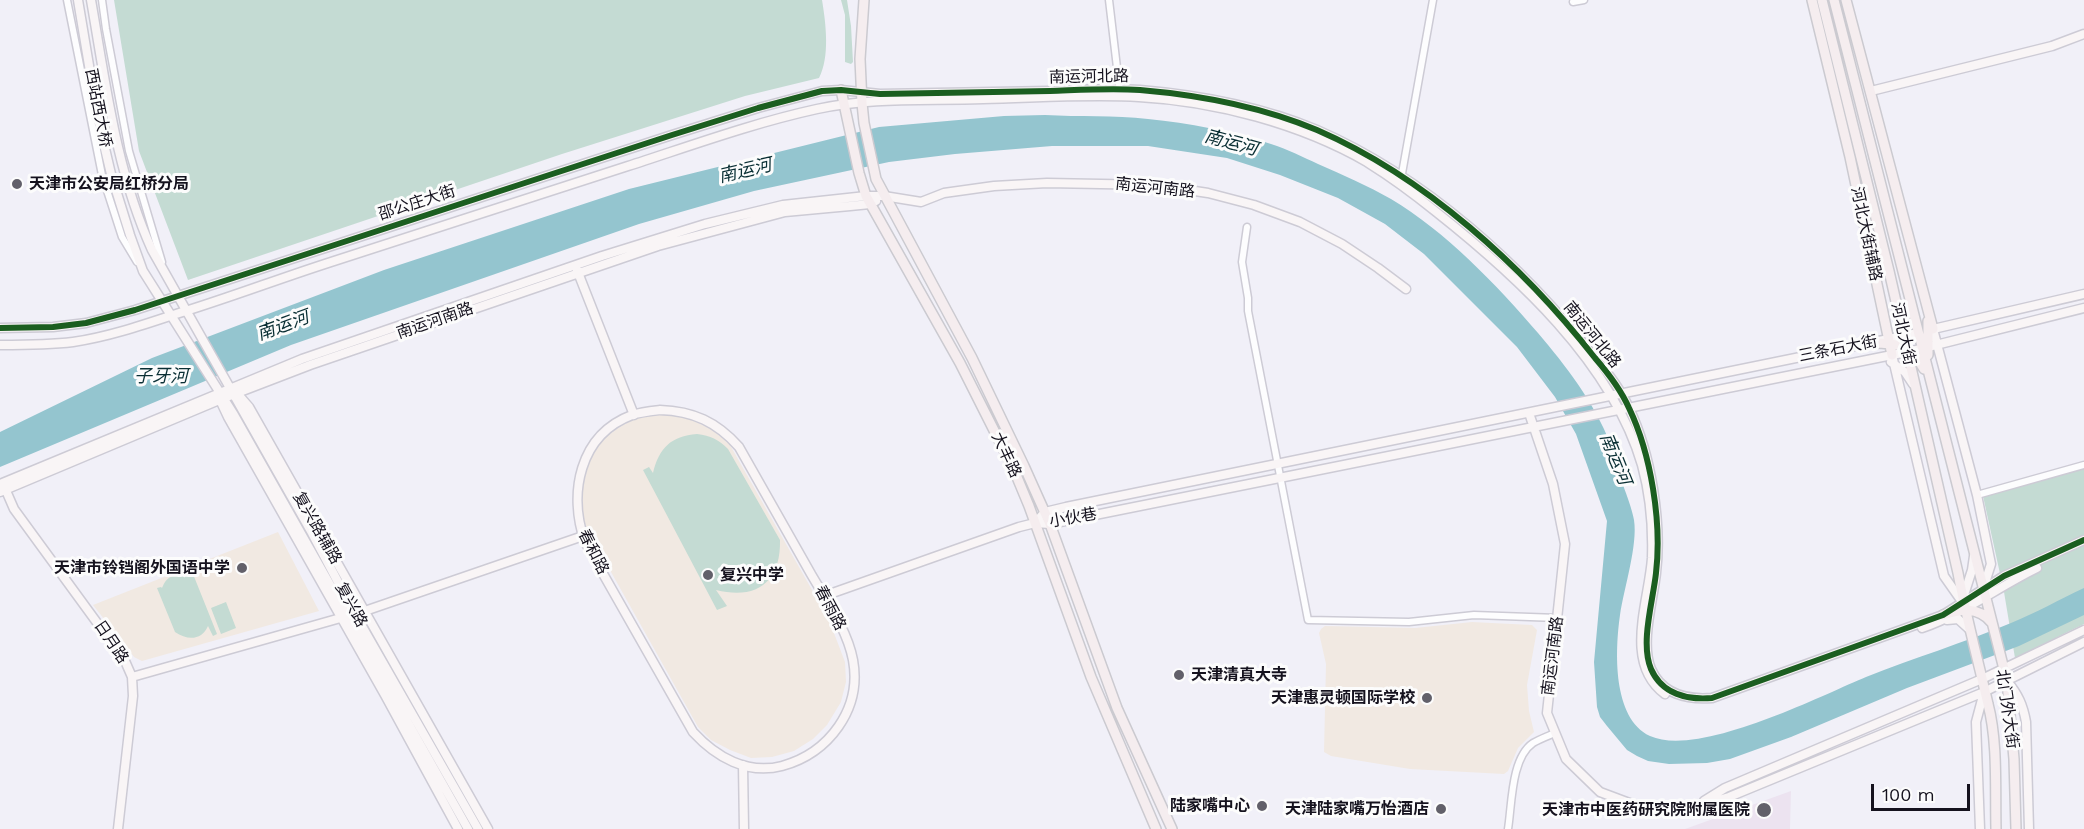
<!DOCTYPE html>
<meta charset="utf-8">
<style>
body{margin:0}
#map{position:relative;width:2084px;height:829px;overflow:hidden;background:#f1f0f8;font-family:"Work Sans",sans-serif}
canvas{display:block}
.scale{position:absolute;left:1871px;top:784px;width:99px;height:27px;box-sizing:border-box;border:3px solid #15121e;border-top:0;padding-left:8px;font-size:18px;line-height:21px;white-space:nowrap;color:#15121e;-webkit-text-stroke:4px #fcfcfc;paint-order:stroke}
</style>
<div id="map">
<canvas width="2084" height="829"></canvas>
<div class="scale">100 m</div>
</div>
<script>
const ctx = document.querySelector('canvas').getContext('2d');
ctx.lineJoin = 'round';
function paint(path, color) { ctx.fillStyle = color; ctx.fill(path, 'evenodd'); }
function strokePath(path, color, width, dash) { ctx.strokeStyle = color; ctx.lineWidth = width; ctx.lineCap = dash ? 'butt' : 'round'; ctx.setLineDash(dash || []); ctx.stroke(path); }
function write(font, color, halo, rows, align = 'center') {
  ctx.font = font + ' "Work Sans","Noto Sans SC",sans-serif'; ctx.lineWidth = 6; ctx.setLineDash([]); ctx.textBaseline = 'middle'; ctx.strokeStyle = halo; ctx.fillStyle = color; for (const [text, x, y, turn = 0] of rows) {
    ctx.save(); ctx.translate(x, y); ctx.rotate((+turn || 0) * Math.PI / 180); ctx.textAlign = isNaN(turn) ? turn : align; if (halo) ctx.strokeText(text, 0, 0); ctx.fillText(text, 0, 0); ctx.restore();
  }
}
const education = new Path2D(`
 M651 415H673L690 419 713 430 730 445 829 620 845 662 846 682 841 702 827 725 813 739 794 751 772 757 751 758 730 750 711 740 698 727 588 531 583 519 580 488 585 469 596 449 606 437 618 428 632 420Z
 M278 532 319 611 142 661 134 657 93 605Z
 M1472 622 1532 625 1537 630 1527 685 1529 711 1534 732 1518 748 1508 771 1504 774 1410 769 1331 756 1324 752 1326 664 1319 633 1321 629 1325 626 1415 628Z`);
const medical = new Path2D(`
 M1791 791 1790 829H1685Z`);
const green = new Path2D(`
 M114 0H822C826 24 830 57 819 78L745 96 562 154 188 280 139 151Z
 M841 0H847L851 26 853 62 851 64 845 62V15Z
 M697 434C711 436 718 439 728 449L780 540C781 583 756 600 716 590L727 606 717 610 643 470 649 467 653 473C659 448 671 436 697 434Z
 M2084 468V624L2015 658 2004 592 1983 496Z
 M191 569 217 634 213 636 208 626C202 640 188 641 175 632L157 588 161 587 162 588C167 575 176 573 189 576L187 570Z
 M226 602 236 628 221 634 211 608Z`);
const water = new Path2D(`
 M1045 115C1079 117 1114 115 1148 119 1189 123 1231 131 1271 144 1287 149 1303 157 1318 164 1343 175 1368 186 1391 199 1445 231 1497 285 1538 333 1566 366 1594 402 1610 443 1616 456 1619 471 1623 485 1627 496 1632 509 1634 520 1638 545 1624 588 1620 615 1615 650 1612 718 1650 736 1698 758 1818 697 1866 677 1914 658 1963 643 2011 623 2036 613 2060 599 2084 588V615L2019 646 1907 688 1791 737 1730 759 1707 763 1669 764 1648 761 1637 756 1627 750 1607 726 1600 717 1597 707 1594 662 1607 521 1576 434 1555 397 1517 347 1424 254 1385 224 1338 198 1280 175 1227 158 1148 146H1052L955 154 889 162 754 191 639 224 291 345 0 467V432L152 358 384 270 629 189 879 127 1004 116Z`);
const street = new Path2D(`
 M67 0 102 175 122 237 137 262
 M102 0 106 29 129 151 162 262
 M1109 0 1120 93
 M1573 2 1584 0
 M1401 179 1433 0
 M1247 227 1242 262 1248 298V311L1308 620 1409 622 1474 615 1558 618
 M1977 495 2084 465
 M1508 829C1512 804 1511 758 1533 743 1540 739 1548 736 1555 733`);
const secondary = new Path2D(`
 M78 0 98 119 111 174 130 235 143 271 234 415 468 829
 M91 0C106 85 116 171 152 250L312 533 355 614 478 829
 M1871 91 2052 46 2084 34
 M577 270 634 415
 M0 328 53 327 86 323 135 310 672 135 758 108 822 91 841 90 880 94C937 93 993 92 1050 91 1080 90 1110 88 1140 90 1199 95 1262 107 1317 130 1425 177 1523 266 1595 358 1608 373 1621 390 1629 408 1651 454 1662 522 1656 573 1653 601 1640 643 1651 669 1662 694 1687 700 1712 698L1943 615 2004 576 2084 540
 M1933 329 1977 495 1991 564 1983 589
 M1929 330 2084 294
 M0 345C24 345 49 345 73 342 107 337 140 326 173 315 226 299 278 279 331 262 430 230 529 198 628 166 690 146 753 123 817 109 870 97 928 101 983 99 1035 98 1087 94 1139 97 1215 101 1301 124 1367 162 1391 177 1413 193 1435 211 1516 275 1612 362 1642 465 1650 494 1653 528 1652 558 1649 602 1623 663 1665 694
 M1892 355 1944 576 1963 603
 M1891 362 1905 372 1913 384
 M235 391 249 407 488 829
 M220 395V400L228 417 385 695 458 829
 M660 410C693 411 717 422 739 447 763 490 787 532 811 574 826 600 847 629 853 660 862 709 829 753 782 766 747 775 716 757 693 732L585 542C568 494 579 435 632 415 641 412 651 411 660 410Z
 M1529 413 1553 484 1565 544 1547 713 1566 759 1600 792 1640 807 1668 810 1692 808 1729 797 1984 692 2084 642
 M0 484 302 359 602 256 705 224 783 205 866 196H884L921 202 944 193 994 186 1047 183 1155 185 1208 193 1254 205 1300 222 1342 244 1378 268 1406 289
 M4 486 14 509 125 661 132 677 133 696 118 829
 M0 492 224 398 310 365 658 246 785 212 850 206 870 204 876 201
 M1035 523 1045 512 1066 507 1918 333
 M824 596 1019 527 1035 523 1050 524 1912 351 2084 308
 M1963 598 1972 570 1974 556
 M359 613 583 536
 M1947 620 1958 619 1969 629
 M1922 628C1963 614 1998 587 2037 568
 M132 677 344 617
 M2007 681C2018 694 2023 705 2026 722L2029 829
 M743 765 744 829
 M1704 801 1725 788 1982 679 2084 630
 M1980 829 1976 722 1984 692`);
const primary = new Path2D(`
 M864 0 860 59 862 103 864 123 876 179 972 358 1024 466 1050 524 1117 708 1172 829
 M1812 0 1850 157 1892 355
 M1822 0 1889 271 1958 573C1966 617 1978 660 1988 704 1998 742 1995 790 1996 829
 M1834 0 2007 681 2014 759 2016 829
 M1846 0 1933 329
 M841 90 859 173 866 196 960 363 1014 470 1029 506 1091 677 1156 829
 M1928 321V355
 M1872 343C1898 343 1911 345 1924 369
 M1943 615C1960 609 1978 606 1991 622`);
const cycleway = new Path2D(`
 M0 328 53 327 86 323 135 310 672 135 758 108 822 91 841 90 880 94C937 93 993 92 1050 91 1080 90 1110 88 1140 90 1199 95 1262 107 1317 130 1425 177 1523 266 1595 358 1608 373 1621 390 1629 408 1651 454 1662 522 1656 573 1653 601 1640 643 1651 669 1662 694 1687 700 1712 698L1943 615 2004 576 2084 540`);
const markers = [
 [17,184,6,"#62606a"],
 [242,568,6,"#62606a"],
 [708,575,6,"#62606a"],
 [1179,675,6,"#62606a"],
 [1427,698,6,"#62606a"],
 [1262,806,6,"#62606a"],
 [1441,809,6,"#62606a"],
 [1764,810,8,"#62606a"]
];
const streetNames = [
 ["南运河北路",1089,77,-1],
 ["西站西大桥",98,108,79],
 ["南运河南路",1155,188,6],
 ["邵公庄大街",417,203,-18],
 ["河北大街辅路",1866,234,78],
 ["南运河南路",435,321,-19],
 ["河北大街",1903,334,78],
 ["南运河北路",1592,335,51],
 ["三条石大街",1838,349,-11],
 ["大丰路",1006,455,65],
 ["小伙巷",1073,518,-10],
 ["复兴路辅路",317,528,60],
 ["春和路",593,552,63],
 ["复兴路",351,605,61],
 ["春雨路",830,608,62],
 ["日月路",111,642,56],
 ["南运河南路",1553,656,-83],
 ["北门外大街",2007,709,82]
];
const poiNames = [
 ["天津市公安局红桥分局",29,184,"left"],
 ["天津市铃铛阁外国语中学",230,568],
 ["复兴中学",720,575,"left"],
 ["天津清真大寺",1191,675,"left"],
 ["天津惠灵顿国际学校",1415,698],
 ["陆家嘴中心",1250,806],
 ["天津陆家嘴万怡酒店",1429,809],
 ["天津市中医药研究院附属医院",1750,810]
];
const waterNames = [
 ["南运河",1231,143,15],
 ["南运河",745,171,-13],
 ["南运河",283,326,-20],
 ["子牙河",161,377],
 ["南运河",1615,459,68]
];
paint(education, '#f1e9e2');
paint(medical, '#ece3f0');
paint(green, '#c4dbd3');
paint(water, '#94c5cf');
strokePath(street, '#cdcbd5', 9);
strokePath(secondary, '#cdcbd5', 11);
strokePath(primary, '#cbcad0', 12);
strokePath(street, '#fdfdfe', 6);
strokePath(secondary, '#f9f5f6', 8);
strokePath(primary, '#f5edef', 9);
strokePath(cycleway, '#1b5e20', 6);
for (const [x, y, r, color] of markers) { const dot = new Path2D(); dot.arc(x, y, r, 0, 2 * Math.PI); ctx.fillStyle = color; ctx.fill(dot); strokePath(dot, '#fcfcfc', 2); }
write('16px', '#15121e', '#fcfcfc', streetNames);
write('bold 16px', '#15121e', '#fcfcfc', poiNames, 'right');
write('italic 18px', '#0a2f34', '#fcfcfc', waterNames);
</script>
